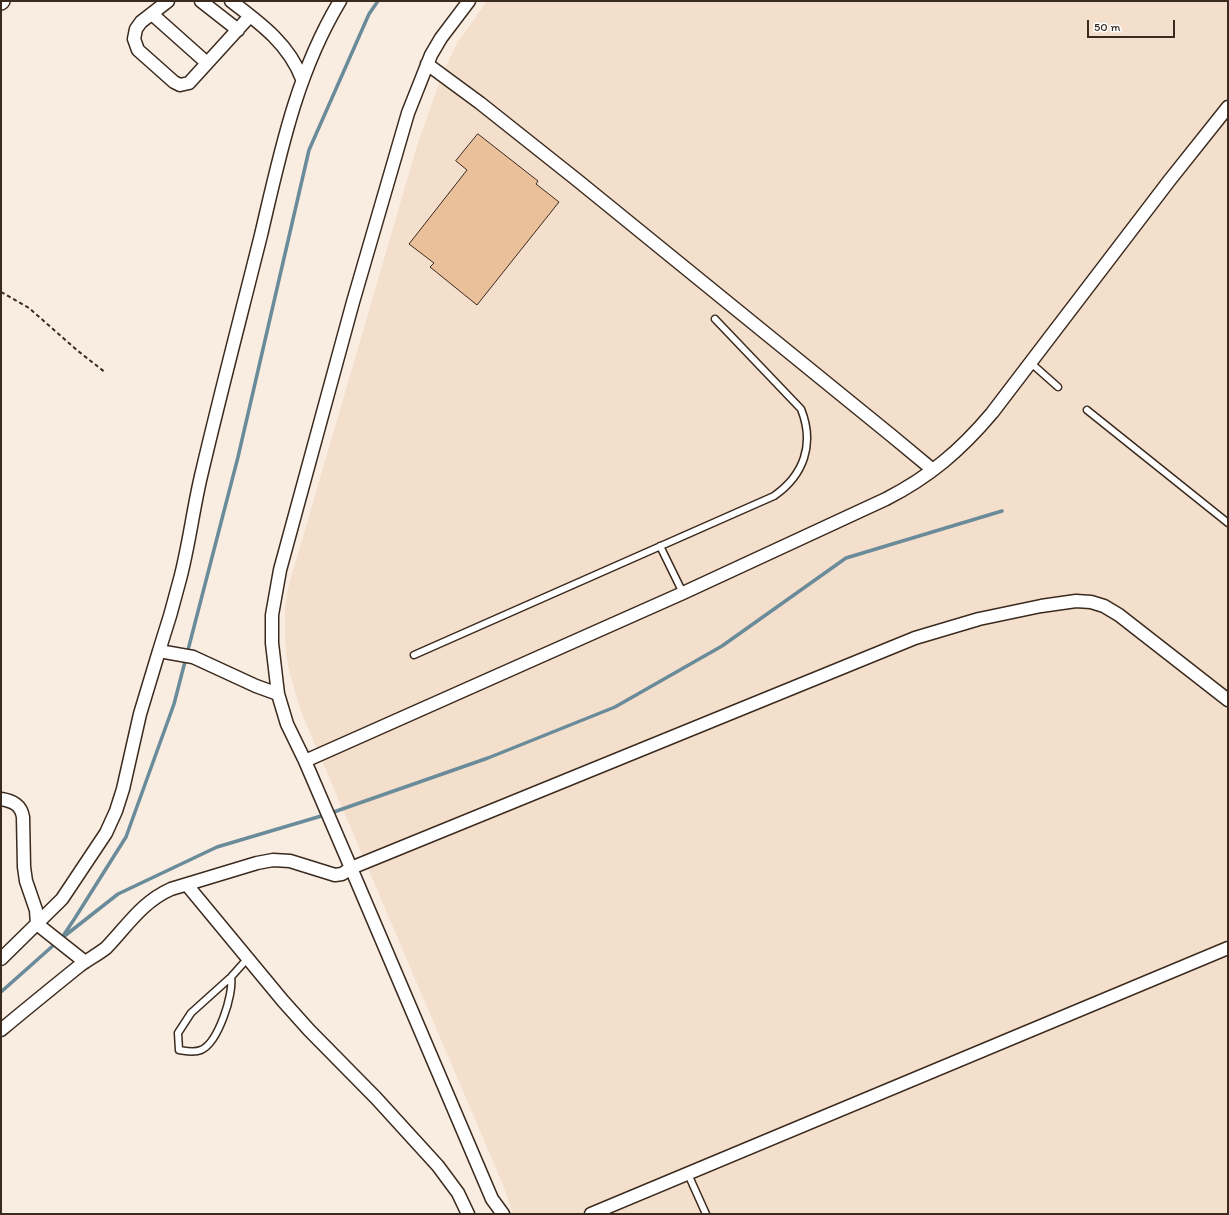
<!DOCTYPE html>
<style>
body{margin:0}
#map{position:relative;width:1229px;height:1215px;overflow:hidden;background:#f9ece1;font-family:Itim,sans-serif}
canvas{display:block}
.frame{position:absolute;inset:0;border:2px solid #3b2a1e;pointer-events:none}
.scale{position:absolute;left:1087px;top:20px;width:88px;height:18px;box-sizing:border-box;border:2px solid #3b2a1e;border-top:0;padding-left:5px;font-size:12px;line-height:14px;white-space:nowrap;color:#3b2a1e;-webkit-text-stroke:3px #fff;paint-order:stroke}
</style>
<div id="map">
<canvas width="1229" height="1215"></canvas>
<div class="frame"></div>
<div class="scale">50 m</div>
</div>
<script>
const ctx = document.querySelector('canvas').getContext('2d');
ctx.lineJoin = 'round';
function paint(path, color) { ctx.fillStyle = color; ctx.fill(path, 'evenodd'); }
function strokePath(path, color, width, dash) { ctx.strokeStyle = color; ctx.lineWidth = width; ctx.lineCap = dash ? 'butt' : 'round'; ctx.setLineDash(dash || []); ctx.stroke(path); }
const built = new Path2D(`
 M487 1H1228V1214H513L503 1185 300 709 290 674 286 655 285 632V607L288 588 417 146 443 72 457 43Z`);
const stream = new Path2D(`
 M62 938 118 894 217 847 328 814 488 758 615 707 722 646 846 558 1002 511
 M61 939 75 918 126 837 174 704 238 457 309 150 369 14 378 1
 M1 992 56 943`);
const building = new Path2D(`
 M478 134 538 181 536 184 559 202 477 305 430 267 434 263 409 244 467 170 456 161Z`);
const path = new Path2D(`
 M1 292 29 308 78 351 106 373`);
const service = new Path2D(`
 M1031 363 1058 387
 M1087 410 1228 523
 M660 546 683 593
 M414 655 774 496C804 475 815 444 801 409L715 319
 M231 977C234 994 218 1043 201 1050 194 1053 186 1051 179 1050L178 1033 191 1013 231 977 248 958
 M688 1174 706 1214`);
const minor = new Path2D(`
 M168 1 141 22 136 29 134 39 138 50 174 82 180 85 189 83 250 16
 M201 1 238 30
 M231 1C260 23 289 44 302 79
 M469 1 441 38 431 55 408 113 353 302 280 570 272 615V643L278 694 287 724 305 761 351 868 492 1199 503 1214
 M152 14 207 63
 M427 64 480 103 577 180 892 436 933 470
 M159 651C167 627 174 603 180 579 189 545 193 510 201 476 220 395 241 315 261 235 280 154 296 74 340 1
 M305 761 683 593 886 499C929 477 960 451 992 413L1169 181 1228 107
 M1 799C13 801 21 805 23 817L24 867 26 881 36 910 37 924 85 962
 M187 885 283 1001 309 1030 376 1098 438 1166 458 1193 468 1214
 M1 959 62 899 106 833 116 811 123 789 140 714 159 651 193 657 256 686 278 694
 M1 1030C26 1009 52 988 78 967 87 960 97 955 106 948 128 925 142 902 171 889L257 863 273 860 290 861 335 875 342 874 351 868 915 638 979 619 1041 606 1076 601 1091 602 1104 606 1119 615 1228 700
 M591 1214 1228 948`);
const tertiary = new Path2D(`
 M1 2 2 1`);
paint(built, '#f4dfcc');
strokePath(stream, '#6a8b99', 3.5);
paint(building, '#eac09a');
strokePath(building, '#3b2a1e', 1);
strokePath(service, '#3b2a1e', 9);
strokePath(minor, '#3b2a1e', 15);
strokePath(tertiary, '#3b2a1e', 18);
strokePath(path, '#3b2a1e', 2, [4, 3]);
strokePath(service, '#fff', 6);
strokePath(minor, '#fff', 12);
strokePath(tertiary, '#fff', 15);
</script>
